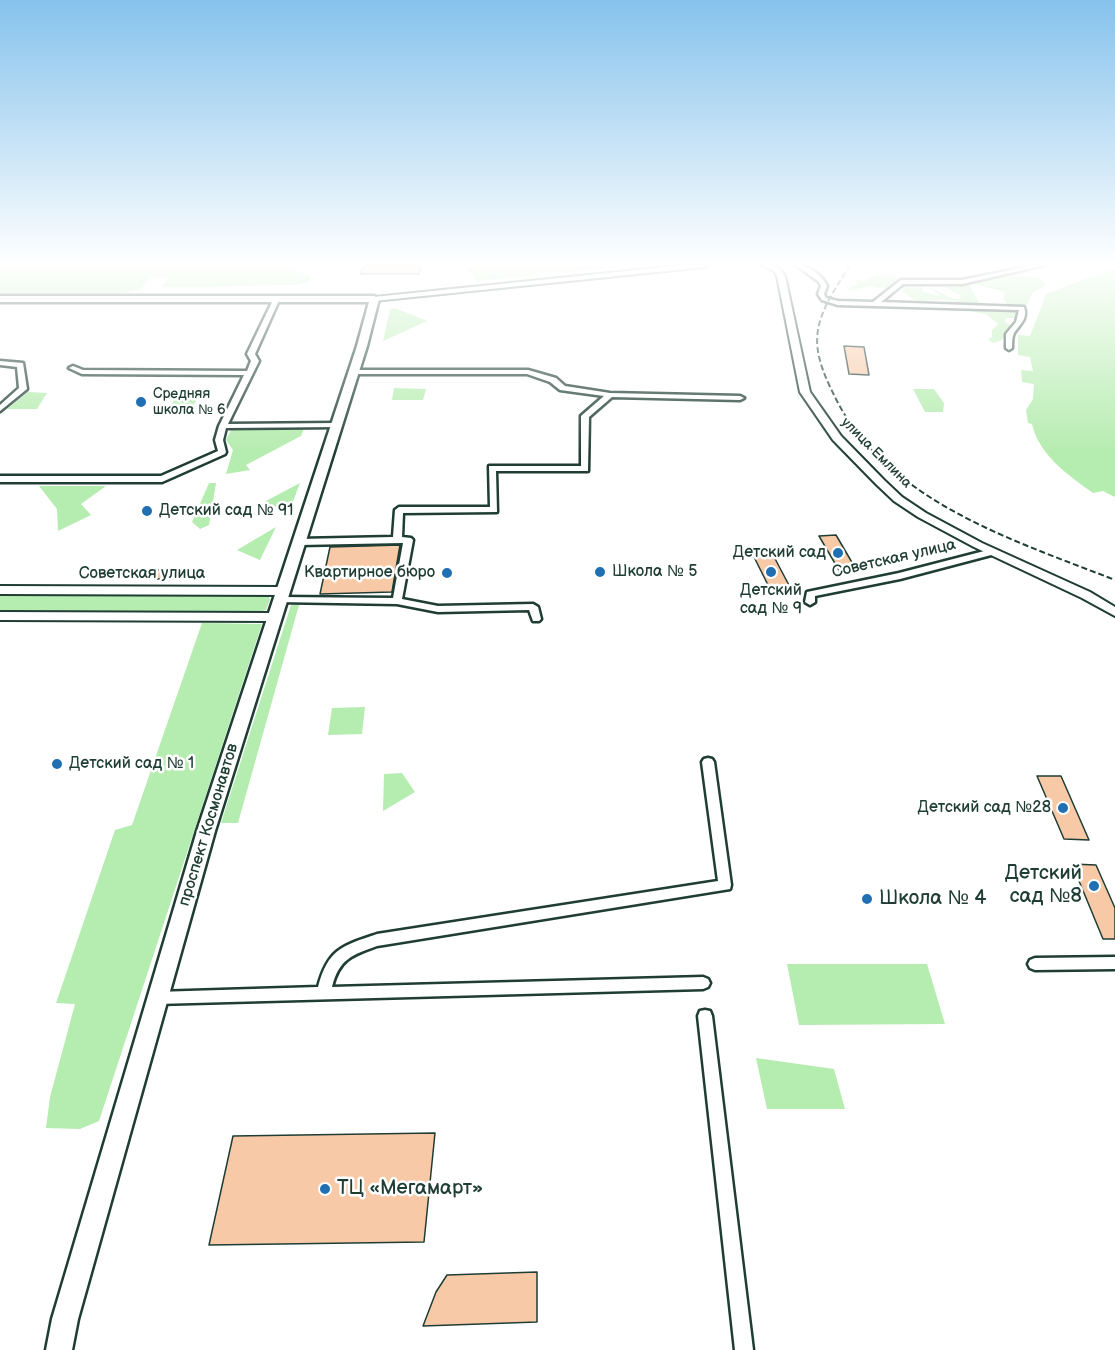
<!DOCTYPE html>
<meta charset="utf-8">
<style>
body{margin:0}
canvas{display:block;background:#fff}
</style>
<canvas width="1115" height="1350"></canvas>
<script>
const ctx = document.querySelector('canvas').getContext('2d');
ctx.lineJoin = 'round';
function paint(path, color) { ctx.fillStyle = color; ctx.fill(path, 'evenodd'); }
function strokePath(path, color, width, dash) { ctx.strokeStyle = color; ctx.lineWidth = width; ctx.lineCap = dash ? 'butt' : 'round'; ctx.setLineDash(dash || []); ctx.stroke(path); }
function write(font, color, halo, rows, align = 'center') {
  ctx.font = font + ' "Balsamiq Sans",sans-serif'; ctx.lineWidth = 5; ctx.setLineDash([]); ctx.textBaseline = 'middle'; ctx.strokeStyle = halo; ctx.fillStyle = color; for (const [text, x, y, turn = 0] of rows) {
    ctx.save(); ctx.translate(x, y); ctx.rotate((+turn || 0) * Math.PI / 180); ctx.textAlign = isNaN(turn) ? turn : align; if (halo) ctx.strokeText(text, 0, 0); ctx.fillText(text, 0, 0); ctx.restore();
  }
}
const green = new Path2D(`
 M0 265H279L311 276 309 282 297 285 162 287 168 277H151L141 289 123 293H0Z
 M464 265H638L477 281Z
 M1109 270H1115V497L1103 491 1093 493C1068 475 1039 455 1032 424L1028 423 1026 410 1033 399 1034 384 1022 382 1021 370 1033 371 1030 357 1018 355V335L1030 336 1046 294Z
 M889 274 896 275 899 282 889 290 871 286 847 291 853 285H857L856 279 864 282 871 276Z
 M1012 276 1038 277 1047 285 1033 292 1027 305 1009 306 1003 299 1005 292 973 284Z
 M965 284 970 286 979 303C968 305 957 301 946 300 927 298 917 308 902 289L905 286 909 288 923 287V292L940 296 929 287 954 299H960L961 295 944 287Z
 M395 308 427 321 383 341 390 309Z
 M972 308 1013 309 1019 311V318H1006L1005 322 1012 326C1009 334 1002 342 993 343L988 339 992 337V330L998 324 986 314 970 311 968 310Z
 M394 388 426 389 423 400H392Z
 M913 389H934L944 403 943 412H925Z
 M180 390H202L189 414H166Z
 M28 392 47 393 37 409H7Z
 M304 429 301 436 246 465 250 470 226 474 233 450 226 440 231 430Z
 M209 483H216L209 525 200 529 192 522Z
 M300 483 289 512 264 502Z
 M39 486H106L81 504 91 515 58 531 57 509Z
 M276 527 260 560 237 550Z
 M165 594 268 596 270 599 266 610 252 613 0 611V595Z
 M291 605H299L238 823H221Z
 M202 623 262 624 99 1121 80 1129 46 1128 50 1097 75 1004 56 1003 115 830 132 825Z
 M365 707 362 734 328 735 332 708Z
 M402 773 415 792 383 811 384 774Z
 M787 964H927L945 1024 799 1025Z
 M756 1058 834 1069 845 1109H767Z`);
const building = new Path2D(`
 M364 265H421L419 274H360Z
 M844 346 864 347 869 375 849 374Z
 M836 535 857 571 840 572 819 536Z
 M400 545 392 592 320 594 330 547Z
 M772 553 791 589 771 591 753 555Z
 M157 570H195L191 578 154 579Z
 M1037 776H1061L1089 840 1064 839Z
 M1072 864 1096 865 1115 908V939H1103Z
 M435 1133 424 1242 209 1245 233 1136Z
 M537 1272V1322L423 1326 436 1292 447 1275Z`);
const minor = new Path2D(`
 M796 265C807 264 823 276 827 286L824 294 826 298 838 301 873 302 901 280H962L1035 265H1045L962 284H903L881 302 1024 307C1028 319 1020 324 1014 333 1012 337 1012 343 1012 348L1009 350 1006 348V334L1016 322 1019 310 838 305 822 300 818 294 821 286 819 282Z
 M277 296 280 298 255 354 259 361 228 424 336 423 340 425 339 427 226 428 223 440 226 452 225 454 162 482H0V476H161L218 451 215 440 219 426 244 375 82 374 69 368 73 366 83 370 247 371 251 361 247 354 274 298Z
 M0 361 23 363 27 389 0 411V405L19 388 17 367 0 365Z
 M350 370H528L556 378 565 386 610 393 740 396 744 398 740 400 612 397 589 417 588 471H496L497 512 403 513 402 537 411 538 413 540 402 599 438 606 533 604 538 607 541 619 539 621H533L529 610 438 612 397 604 277 602 275 600 280 597 393 598 403 543 299 545 294 542 299 539 393 537 395 510 399 507H490L489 466H581V416L604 396 560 390 550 382 527 374H350Z
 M992 549 997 552 995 554 900 579 815 596V602L810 605 805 602 807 592 899 573Z
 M708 758 712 759 714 762 731 885 730 889 377 946C352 955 339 959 332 987L703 977 708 979 710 983 708 987 703 989 156 1004 151 1002 149 998 151 994 156 992 318 987C328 949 342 946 377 934L718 881 702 762 704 759Z
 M1115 957V969L1035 970 1030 968 1028 964 1030 960 1035 958Z
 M705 1010 710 1011 712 1016 753 1350H735L698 1016 700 1011Z`);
const tertiary = new Path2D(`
 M686 265H709L705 267 374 301 370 299 374 297Z
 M762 265C773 264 779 266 785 276L810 392 841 436 884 480 902 497 926 513 982 543 1090 592 1115 607V616L1082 598 974 547 918 517 894 501 876 484 833 440 800 392 777 276 774 271Z
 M0 586 283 587 289 591 283 595 0 594Z
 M0 612 275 613 281 617 275 621 0 620Z`);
const secondary = new Path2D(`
 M0 296H374L379 299 367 346 215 831 78 1319 72 1350H46L52 1319 197 831 357 346 369 302H0Z`);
const rail = new Path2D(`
 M850 265C838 285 822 306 818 330 814 352 824 375 834 395 885 501 1013 540 1115 580`);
const markers = [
 [141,402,6,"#1f6fb2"],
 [147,511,6,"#1f6fb2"],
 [838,553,6,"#1f6fb2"],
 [600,572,6,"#1f6fb2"],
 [771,572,6,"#1f6fb2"],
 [447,573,6,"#1f6fb2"],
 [57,764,6,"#1f6fb2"],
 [1063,808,6,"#1f6fb2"],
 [1094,886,6,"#1f6fb2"],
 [867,899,6,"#1f6fb2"],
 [325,1189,6,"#1f6fb2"]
];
const farPoinames = [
 ["Средняя",153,394],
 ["школа № 6",153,410]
];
const farStreetnames = [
 ["улица Емлина",876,453,45]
];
const poiNames = [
 ["Детский сад № 91",159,511],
 ["Детский сад",826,553,"right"],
 ["Школа № 5",612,572],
 ["Квартирное бюро",435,573,"right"],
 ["Детский",771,591,"center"],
 ["сад № 9",771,609,"center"],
 ["Детский сад № 1",69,764],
 ["Детский сад №28",1051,808,"right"]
];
const streetNames = [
 ["Советская улица",894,559,-13],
 ["Советская улица",142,574],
 ["проспект Космонавтов",209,825,-73]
];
const nearPoinames = [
 ["Детский",1082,874,"right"],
 ["сад №8",1082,897,"right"],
 ["Школа № 4",879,899],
 ["ТЦ «Мегамарт»",337,1189]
];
paint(green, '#b5ecaf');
paint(building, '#f8c9a7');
strokePath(building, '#1f3d34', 1.5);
strokePath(minor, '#1f3d34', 5);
strokePath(tertiary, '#1f3d34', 4);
strokePath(secondary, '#1f3d34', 5);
paint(minor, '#fff');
paint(tertiary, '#fff');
paint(secondary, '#fff');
strokePath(rail, '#1f3d34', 2, [6, 3]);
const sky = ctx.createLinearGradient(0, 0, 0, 454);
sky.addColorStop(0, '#85c2ec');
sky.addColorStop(0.58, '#fff');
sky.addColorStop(1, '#ffffff00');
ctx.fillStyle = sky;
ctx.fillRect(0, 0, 1115, 454);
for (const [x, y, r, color] of markers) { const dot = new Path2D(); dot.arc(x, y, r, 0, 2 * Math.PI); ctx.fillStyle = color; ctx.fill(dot); strokePath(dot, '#fff', 2); }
write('14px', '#1f3d34', '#fff', farPoinames, 'left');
write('14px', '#1f3d34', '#fff', farStreetnames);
write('16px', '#1f3d34', '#fff', poiNames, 'left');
write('16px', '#1f3d34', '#fff', streetNames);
write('20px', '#1f3d34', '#fff', nearPoinames, 'left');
</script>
